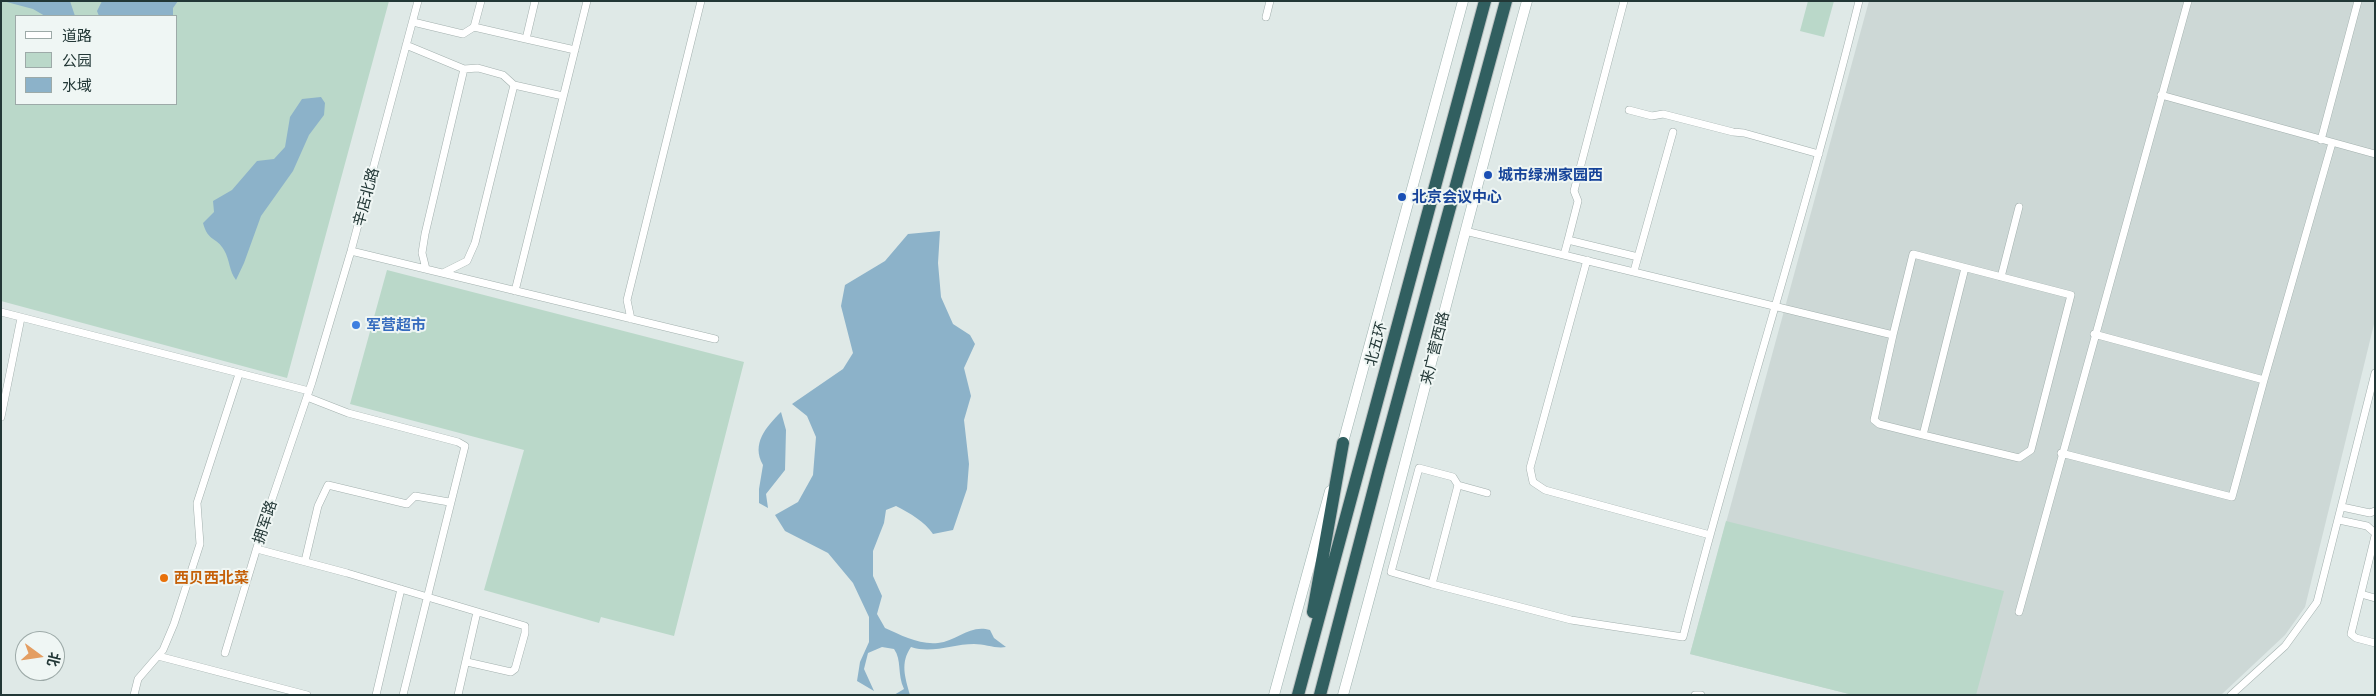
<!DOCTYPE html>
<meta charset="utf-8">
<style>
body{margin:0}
#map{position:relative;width:2376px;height:696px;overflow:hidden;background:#dfe9e7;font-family:Barlow,"Noto Sans SC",sans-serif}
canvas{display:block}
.frame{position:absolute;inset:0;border:2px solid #223736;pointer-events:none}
.legend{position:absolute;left:15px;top:15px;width:162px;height:90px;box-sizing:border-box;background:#eff6f4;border:1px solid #9daaa8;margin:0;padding:6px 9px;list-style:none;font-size:15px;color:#223736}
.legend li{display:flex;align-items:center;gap:10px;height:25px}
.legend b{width:25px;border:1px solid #9daaa8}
.north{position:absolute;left:15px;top:631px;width:50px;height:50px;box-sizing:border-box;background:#eff6f4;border:1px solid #9daaa8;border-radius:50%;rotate:104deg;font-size:14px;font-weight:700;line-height:20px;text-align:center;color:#223736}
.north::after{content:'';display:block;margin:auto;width:18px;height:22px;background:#e49e62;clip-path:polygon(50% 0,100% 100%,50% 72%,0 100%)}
</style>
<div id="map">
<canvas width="2376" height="696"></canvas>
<div class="frame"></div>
<ul class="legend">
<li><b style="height:6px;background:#fff"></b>道路</li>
<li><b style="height:14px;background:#bad8c9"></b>公园</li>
<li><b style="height:14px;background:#8cb2c9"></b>水域</li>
</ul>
<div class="north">北</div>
</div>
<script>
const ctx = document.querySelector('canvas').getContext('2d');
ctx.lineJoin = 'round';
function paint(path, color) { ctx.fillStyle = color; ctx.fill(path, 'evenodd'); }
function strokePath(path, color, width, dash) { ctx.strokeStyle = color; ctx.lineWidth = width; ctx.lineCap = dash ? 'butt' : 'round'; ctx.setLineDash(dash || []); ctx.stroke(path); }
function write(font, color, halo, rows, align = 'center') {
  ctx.font = font + ' Barlow,"Noto Sans SC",sans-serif'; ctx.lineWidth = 4; ctx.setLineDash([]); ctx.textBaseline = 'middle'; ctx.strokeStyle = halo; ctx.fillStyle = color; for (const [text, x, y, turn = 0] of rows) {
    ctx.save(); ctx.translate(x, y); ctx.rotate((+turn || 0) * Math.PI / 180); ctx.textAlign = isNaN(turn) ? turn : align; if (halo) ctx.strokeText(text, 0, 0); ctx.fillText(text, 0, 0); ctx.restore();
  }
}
const built = new Path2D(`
 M1869 1H2375V320L2305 607 2285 635 2221 695H1853L1690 654Z`);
const green = new Path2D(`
 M1 1H389L287 378 1 301ZM16 16H176V104H16Z
 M1808 1H1834L1824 37 1800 31Z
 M387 270 744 362 674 636 601 617 599 623 484 590 524 450 350 404Z
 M1726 521 2004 591 1976 695H1853L1690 654Z`);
const water = new Path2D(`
 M3 1H70L75 16H45L33 9Z
 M102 1H178L173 8V16H99L97 11Z
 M321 97 325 103 324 115 309 135 293 171 261 216 244 263 236 280C229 271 230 260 224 250 217 237 208 242 203 223L214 212 213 201 232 190 257 161 274 159 285 147 290 117 302 99Z
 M940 231 938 263 941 297 953 324 970 335 975 344 964 368 971 396 964 420 969 464 967 489 953 530 933 534C925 522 910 513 896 506L886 510 884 523 873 551V576L882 596 877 614 885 628C901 635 919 645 938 643 957 641 970 624 990 630L994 638 1006 647C996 649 985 644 974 644 953 644 932 654 911 647 900 663 905 677 910 695H894L904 689C897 674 902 660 894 649L882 647 868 653 864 669 874 691 857 681 860 662 869 642V617L853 583 828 553 785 531 775 515 798 502 813 475 816 437 807 416 792 404 843 369 853 353 841 306 845 285 885 261 908 234Z
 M781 412 786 430 785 470 766 494 768 508 759 503V489L763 465C751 444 766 427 781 412Z`);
const street = new Path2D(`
 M1624 1 1574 191 1578 201 1568 240 1638 257
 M1266 17 1270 1
 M413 22 463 34 474 27 526 39 535 1
 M474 27 481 1
 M526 39 575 50
 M406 45 464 69 478 68 503 75 514 85 563 96
 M2161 95 2375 154
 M1629 110 1652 116 1663 114 1733 132 1744 133 1819 154
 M2321 140 2358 1
 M1465 231 1893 335 1913 254 2071 295 2031 450 2019 458 1923 435
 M351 251 715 339
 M1564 255 1568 240
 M1587 260 1530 468 1533 482 1545 490 1710 535
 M426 269 422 253 425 234 464 69
 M1634 271 1673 132
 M443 273 467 261 475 243 514 85
 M2001 277 2019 207
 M515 291 587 1
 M1 312 309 391
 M631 319 627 300 701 1
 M1893 335 1874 420 1879 424 1923 435 1965 268
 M2264 380 2332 143
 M307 397 348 413 458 442 465 446 403 695
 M1 417 21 318
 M2061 453 2232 497 2264 380 2094 334
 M1487 493 1458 485 1432 584 1571 620 1683 637C1737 424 1806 215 1859 1
 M2342 507 2370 513 2375 511
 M2339 520 2367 526 2375 533
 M2375 536 2351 634 2356 638 2375 643
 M257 549 347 573 525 626V633L515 669 511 672 467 662
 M305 561 318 506 328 485 407 504 415 496 449 502
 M1432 584 1391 572 1419 468 1453 477 1458 485
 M2361 594 2375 598
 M2019 612 2188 1
 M225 653 268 511 312 382 351 251 418 1
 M158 656 307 695
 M134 695 138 679 163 650 174 624 200 544 197 503 239 374
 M376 695 401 589
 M458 695 477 612
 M1695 695H1701
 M2231 695 2285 646 2317 602 2375 373`);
const secondary = new Path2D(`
 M1341 450 1463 1
 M1274 695 1330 491
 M1343 695C1407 464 1463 232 1527 1`);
const highway = new Path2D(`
 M1313 612 1343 443
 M1298 695 1485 1
 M1320 695 1379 469 1506 1`);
const markers = [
 [1488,175,5,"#1a4fb4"],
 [1402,197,5,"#1a4fb4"],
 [356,325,5,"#3f7fe0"],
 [164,578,5,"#e8710a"]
];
const transitNames = [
 ["城市绿洲家园西",1498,175],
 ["北京会议中心",1412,197]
];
const streetNames = [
 ["辛店北路",366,197,-75],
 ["北五环",1376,344,-75],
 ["来广营西路",1435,348,-76],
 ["拥军路",265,522,-72]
];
const shopNames = [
 ["军营超市",366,325]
];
const foodNames = [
 ["西贝西北菜",174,578]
];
paint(built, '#cdd8d6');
paint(green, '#bad8c9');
paint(water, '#8cb2c9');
strokePath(street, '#a3b0ae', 8);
strokePath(secondary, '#9fb3b0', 11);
strokePath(highway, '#bdc3c3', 14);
strokePath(street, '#fff', 7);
strokePath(secondary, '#fff', 10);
strokePath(highway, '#315f60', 12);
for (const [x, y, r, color] of markers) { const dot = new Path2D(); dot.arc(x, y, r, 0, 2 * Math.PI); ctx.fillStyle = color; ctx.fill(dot); strokePath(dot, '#eff6f4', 2); }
write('bold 15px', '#164399', '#eff6f4', transitNames, 'left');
write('15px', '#223736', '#eff6f4', streetNames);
write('bold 15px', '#366cbe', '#eff6f4', shopNames, 'left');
write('bold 15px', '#c56008', '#eff6f4', foodNames, 'left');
</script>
